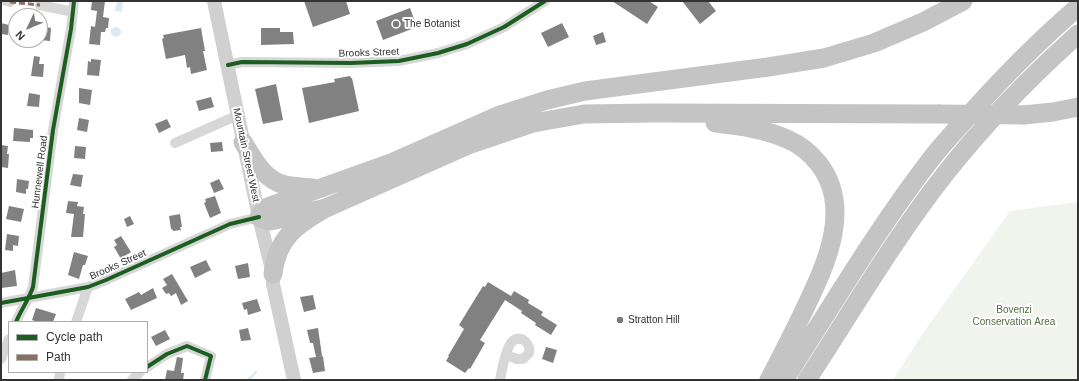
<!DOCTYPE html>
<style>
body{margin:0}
#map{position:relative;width:1079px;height:381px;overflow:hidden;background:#fff;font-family:Arial,sans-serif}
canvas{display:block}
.frame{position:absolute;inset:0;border:2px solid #333;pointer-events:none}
.legend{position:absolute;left:8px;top:321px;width:140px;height:52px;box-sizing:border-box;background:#fff;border:1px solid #adadad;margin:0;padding:5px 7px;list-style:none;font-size:12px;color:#333}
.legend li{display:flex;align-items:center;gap:8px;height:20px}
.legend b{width:20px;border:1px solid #adadad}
.north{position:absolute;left:8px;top:8px;width:40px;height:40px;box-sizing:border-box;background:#fff;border:1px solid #adadad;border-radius:50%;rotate:226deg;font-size:11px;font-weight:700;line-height:16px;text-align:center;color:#333}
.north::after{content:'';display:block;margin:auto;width:14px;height:18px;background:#7a7a7a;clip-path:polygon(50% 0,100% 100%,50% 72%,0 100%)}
</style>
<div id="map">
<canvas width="1079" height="381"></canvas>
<div class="frame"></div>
<ul class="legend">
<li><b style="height:5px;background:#1b5e20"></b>Cycle path</li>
<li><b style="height:5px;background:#8d6e63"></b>Path</li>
</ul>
<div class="north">N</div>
</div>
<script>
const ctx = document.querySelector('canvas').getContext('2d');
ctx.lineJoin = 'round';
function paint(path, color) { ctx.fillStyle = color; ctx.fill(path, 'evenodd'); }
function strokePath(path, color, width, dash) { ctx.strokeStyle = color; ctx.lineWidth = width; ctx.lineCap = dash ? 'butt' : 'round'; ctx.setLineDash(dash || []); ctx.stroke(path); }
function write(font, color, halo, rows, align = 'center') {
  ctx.font = font + ' Arial,sans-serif'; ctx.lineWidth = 4; ctx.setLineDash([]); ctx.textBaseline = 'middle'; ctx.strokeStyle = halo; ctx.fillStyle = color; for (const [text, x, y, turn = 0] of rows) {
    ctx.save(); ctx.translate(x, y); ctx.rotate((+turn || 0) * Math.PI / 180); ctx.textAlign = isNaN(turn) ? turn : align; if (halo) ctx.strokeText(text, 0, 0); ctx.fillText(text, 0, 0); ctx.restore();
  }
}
const green = new Path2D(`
 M1078 202V380H893L923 333 1010 211Z`);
const water = new Path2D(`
 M117 1H123L122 12 115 11Z
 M111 32a5 5 0 1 1 10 0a5 5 0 1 1-10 0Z`);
const stream = new Path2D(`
 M248 380 256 372`);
const building = new Path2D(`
 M92 1H105L103 17 109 18 108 28H106L105 32H101L100 45 89 44 91 26 95 27 97 11 91 10Z
 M304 1H346L350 14 313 27Z
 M612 1H649L658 7 647 24Z
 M682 1H708L716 11 700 24Z
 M410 8 417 27 383 40 376 21Z
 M1 23 9 25 8 35 1 34Z
 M562 23 569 37 548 47 541 33Z
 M41 26 51 28 50 41 40 40Z
 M201 28 205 51H203L207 70 191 74 190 67 187 68 185 55 166 59 162 39 164 38 163 35Z
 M261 28H280V32H293L294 44 261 45Z
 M603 32 606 42 596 45 593 36Z
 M34 56 40 57 39 64H44L43 77 31 76Z
 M91 59 101 60 99 76 87 75 88 61 91 62Z
 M350 76 351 78H352L359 111 309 123 302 88 335 82 334 79Z
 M276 84 283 120 263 124 255 89Z
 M79 88 92 90 90 105 79 103Z
 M29 93 40 95 39 107 27 106Z
 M211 97 214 107 199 111 196 101Z
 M79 118 89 120 87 132 77 130Z
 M167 119 171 127 159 133 155 124Z
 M14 128 33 130V138H30V142L13 141Z
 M222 142 223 151 211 152 210 143Z
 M1 145 8 146 7 154H9L8 168 1 167Z
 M75 146 86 147 85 159 74 158Z
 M73 174 83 175 81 187 70 185Z
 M17 179 29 181 28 189H26V194L16 192Z
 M219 179 224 189 214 193 210 183Z
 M215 196 221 213 210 218 204 203 206 202 205 199Z
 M68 201 78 202 77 206 84 207 83 214H85L83 237H71L74 214 66 213Z
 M9 206 24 209 21 222 6 219Z
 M180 214 182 227H180L181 230 173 231 172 229H171L169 216Z
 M130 216 134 224 127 227 124 219Z
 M7 234 19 236 18 246 13 245V251L5 250Z
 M121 236 131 252 121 259 114 247 117 245 114 240Z
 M74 252 88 256 85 265H83L79 279 68 275Z
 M206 260 211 270 195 278 190 267Z
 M248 263 250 277 238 279 235 266Z
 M15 270 17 286 1 288V273Z
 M172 274 188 301 181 305 176 293 171 296 169 293 166 294 162 288 167 285 163 279Z
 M488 282 511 296 514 291 529 300 528 303 543 312 541 315 557 325 551 335 535 325 536 323 521 313 522 311 505 300 480 340 485 343 470 369 469 368 465 373 446 361 449 356H448L464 329 459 325 483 286 485 287Z
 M153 288 157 298 131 310 125 299 139 292 141 295Z
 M313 295 316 309 304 312 300 297Z
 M257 299 261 311 248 315 247 309 244 310 242 303Z
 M36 308 56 314 53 322H37L32 320Z
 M248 328 251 340 241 341 239 330Z
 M318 328 322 356 316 357 313 343H310L307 330Z
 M165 330 170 339 156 346 151 337Z
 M546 347 557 350 553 363 542 359Z
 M323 356 325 371 313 373 309 358Z
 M177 357 183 358 181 373H184L183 380H165L167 370 174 371Z`);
const minor = new Path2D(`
 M6 1 10 2
 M40 5 73 12
 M228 65 242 62 351 63 399 61 438 53 467 44 504 27 545 1
 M175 143 238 115
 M1 303 88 287 106 280 230 224 259 217
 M16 322C21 310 29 299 33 287L53 130 71 29 74 1
 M76 322 88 287
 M1 359 9 339
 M147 367 167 354 187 346 211 356 205 380
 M59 380 60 372
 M132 380 140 372
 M500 380C502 370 505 351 511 343 519 333 531 342 529 353L523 359H517L506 355`);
const secondary = new Path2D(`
 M214 1 259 217 273 274V284L294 380`);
const motorway = new Path2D(`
 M1024 115 1053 112 1078 107
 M715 123C740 126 766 129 789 140 801 145 811 154 819 164 852 207 827 262 807 304 795 330 782 355 769 380
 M243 142C254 160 264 180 285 185 294 187 304 187 313 188
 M326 208 275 220 268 221 259 217 265 208 391 163 500 115 547 100 585 91 768 67 824 58 874 43 923 22 963 1
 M273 274C277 238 296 225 326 208L468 145 533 123 584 114 652 113 939 114
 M784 380C832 306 877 229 931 159 941 146 952 134 963 122 999 81 1036 43 1078 7
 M807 380C852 311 894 239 945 174 985 123 1030 77 1078 34`);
const motorwayBridge = new Path2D(`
 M939 114 1024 115`);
const quiet = new Path2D(`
 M10 2 40 5`);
const cycleway = new Path2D(`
 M228 65 242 62 351 63 399 61 438 53 467 44 504 27 545 1
 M1 303 88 287 106 280 230 224 259 217
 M16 322C21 310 29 299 33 287L53 130 71 29 74 1
 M147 367 167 354 187 346 211 356 205 380`);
const markers = [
 [396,24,4,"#7a7a7a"],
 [620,320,4,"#7a7a7a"]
];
const poiNames = [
 ["The Botanist",404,24],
 ["Stratton Hill",628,320]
];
const streetNames = [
 ["Brooks Street",369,53,-2],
 ["Mountain Street West",246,155,78],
 ["Hunnewell Road",40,172,-83],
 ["Brooks Street",118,265,-24]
];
const parkNames = [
 ["Bovenzi",1014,310],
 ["Conservation Area",1014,322]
];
paint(green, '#f1f4ed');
paint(water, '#dee9f2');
strokePath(stream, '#dee9f2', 2.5);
paint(building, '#818181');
strokePath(minor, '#d7d7d7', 10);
strokePath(secondary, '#d0d0d0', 14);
strokePath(motorway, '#c4c4c4', 19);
strokePath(motorwayBridge, '#c4c4c4', 19);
strokePath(quiet, '#8d6e63', 3, [6, 3]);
strokePath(cycleway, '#1b5e20', 4);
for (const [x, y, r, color] of markers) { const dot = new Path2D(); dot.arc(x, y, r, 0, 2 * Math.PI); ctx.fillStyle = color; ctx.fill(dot); strokePath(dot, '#fff', 1.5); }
write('10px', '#333', '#fff', poiNames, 'left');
write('10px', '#333', '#fff', streetNames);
write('10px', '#546d41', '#fff', parkNames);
</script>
